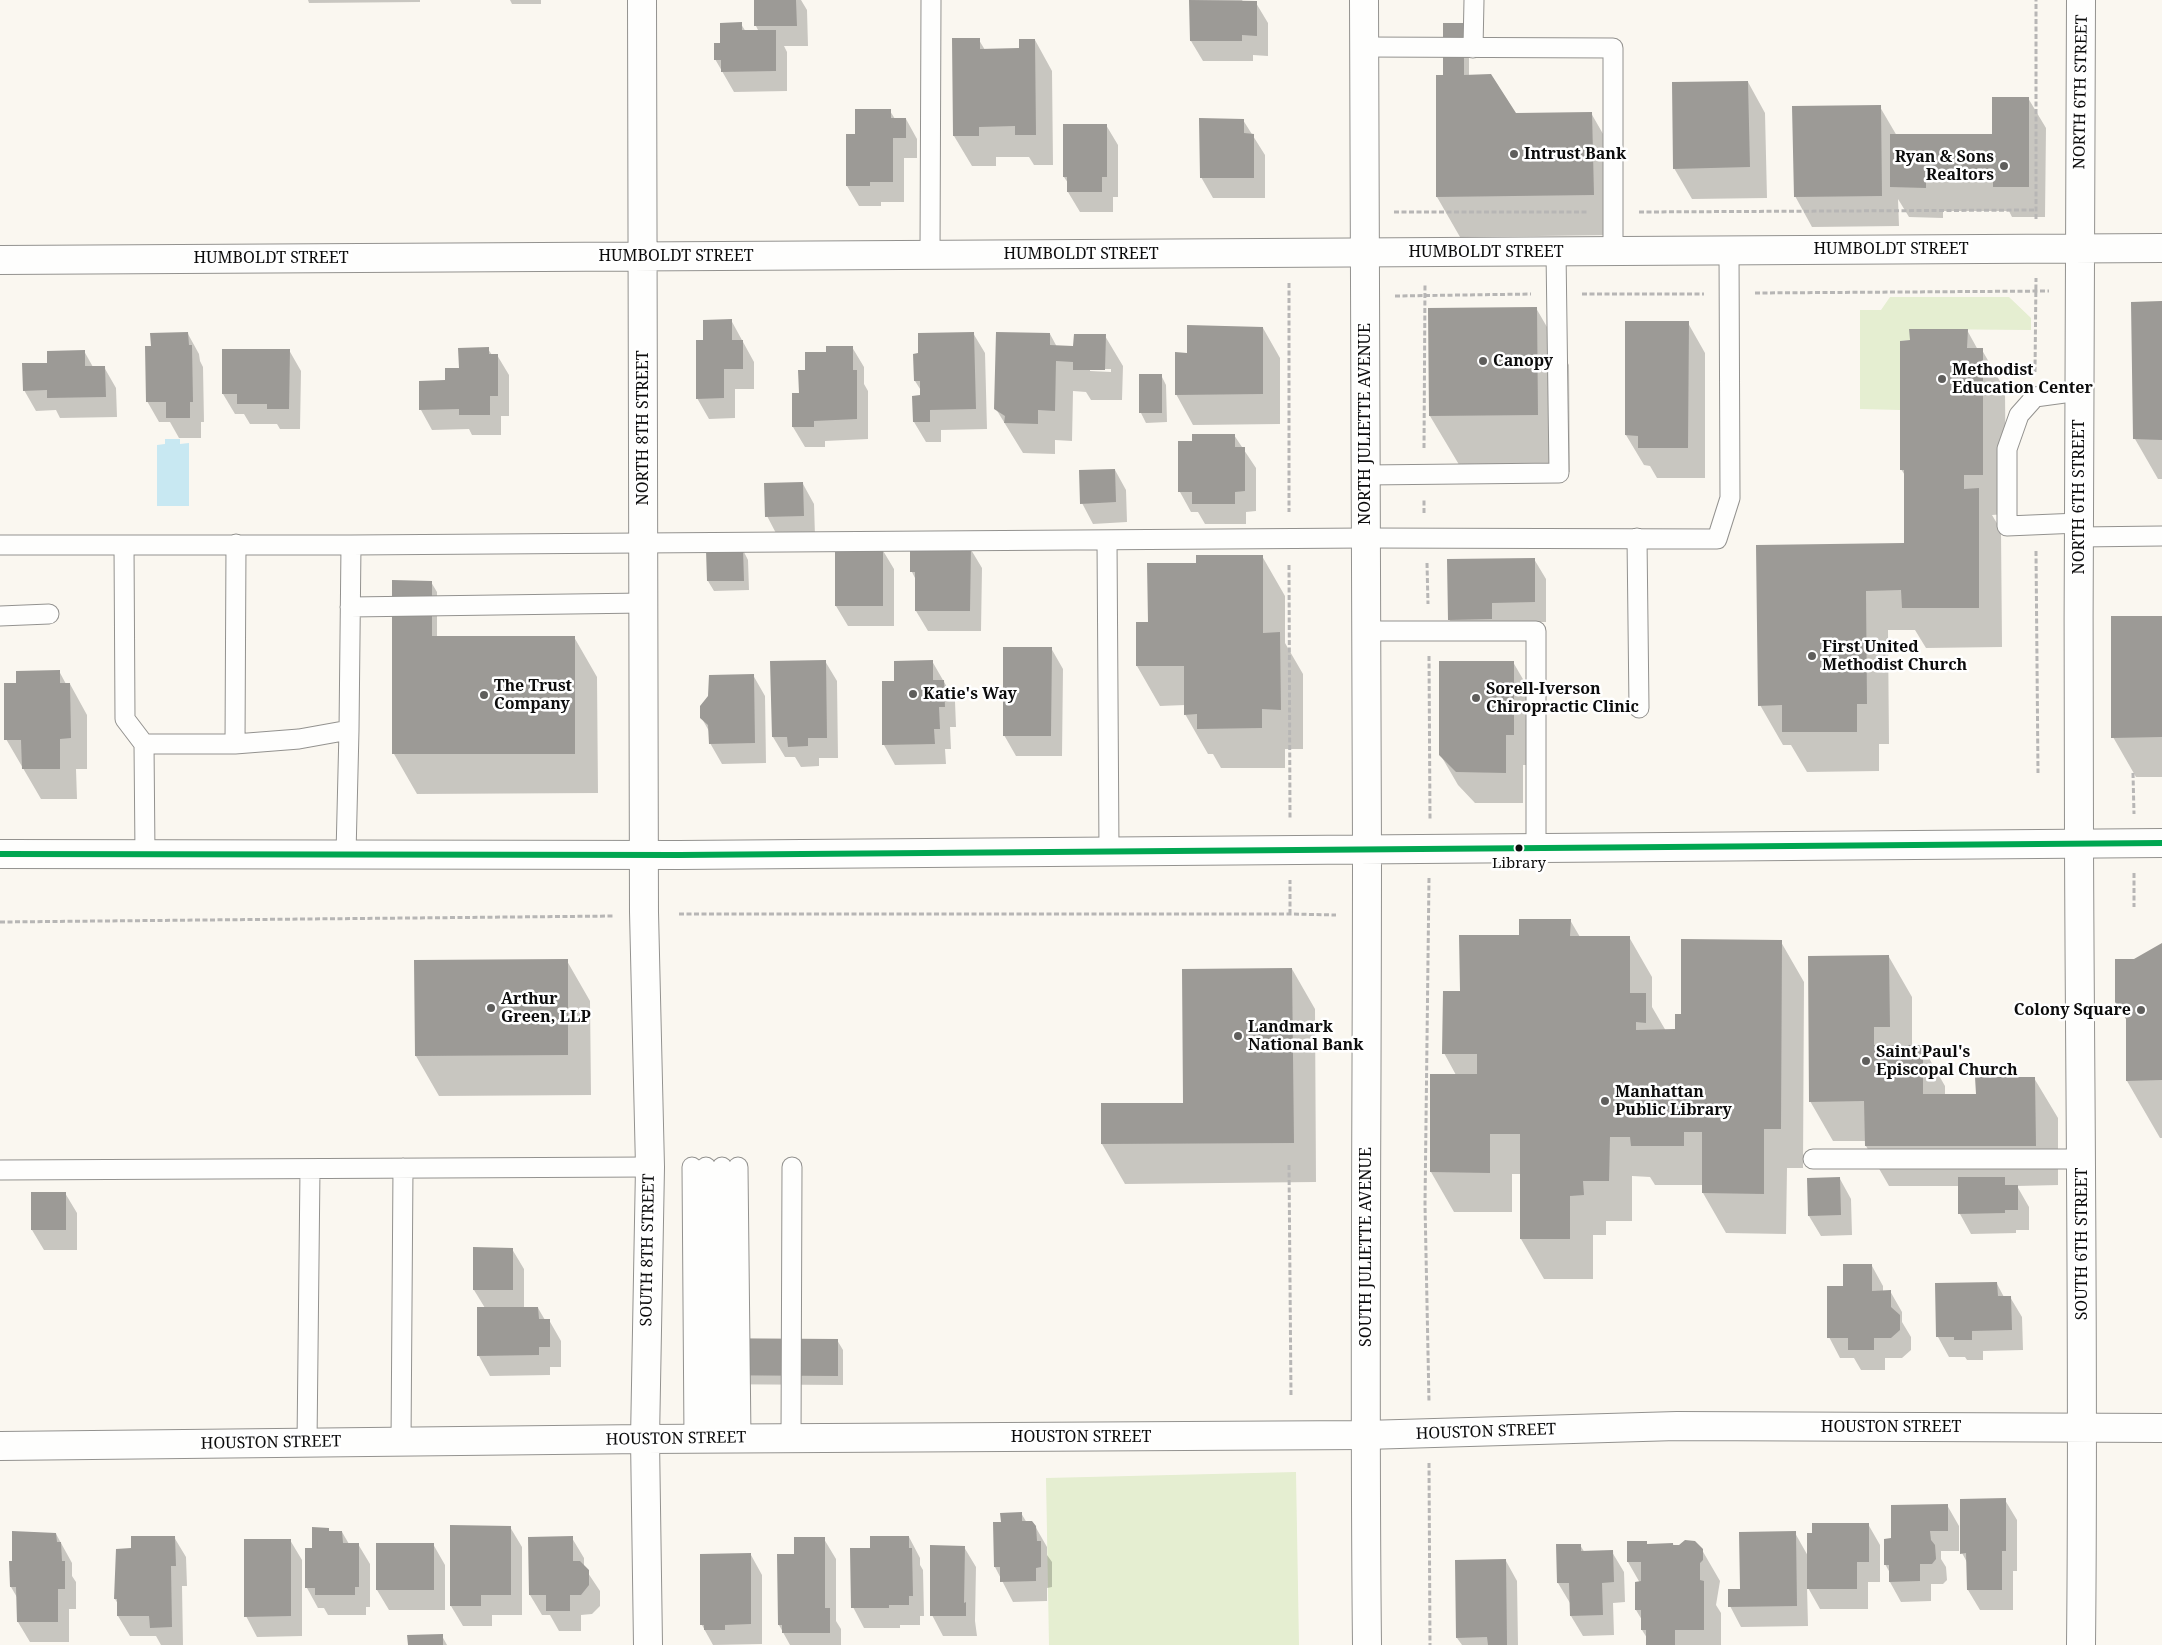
<!DOCTYPE html>
<style>
body{margin:0}
canvas{display:block;background:#faf7f0}
</style>
<canvas width="2162" height="1645"></canvas>
<script>
const ctx = document.querySelector('canvas').getContext('2d');
ctx.lineJoin = 'round';
function paint(path, color) { ctx.fillStyle = color; ctx.fill(path, 'evenodd'); }
function strokePath(path, color, width, dash) { ctx.strokeStyle = color; ctx.lineWidth = width; ctx.lineCap = dash ? 'butt' : 'round'; ctx.setLineDash(dash || []); ctx.stroke(path); }
function write(font, color, halo, rows, align = 'center') {
  ctx.font = font + ' "Noto Serif",serif'; ctx.lineWidth = 5; ctx.setLineDash([]); ctx.textBaseline = 'middle'; ctx.strokeStyle = halo; ctx.fillStyle = color; for (const [text, x, y, turn = 0] of rows) {
    ctx.save(); ctx.translate(x, y); ctx.rotate((+turn || 0) * Math.PI / 180); ctx.textAlign = isNaN(turn) ? turn : align; if (halo) ctx.strokeText(text, 0, 0); ctx.fillText(text, 0, 0); ctx.restore();
  }
}
const green = new Path2D(`
 M1890 297H2009L2031 318V330L1910 329V340L1900 341V410L1860 409V310H1881Z
 M1296 1472 1299 1645H1049L1046 1478Z`);
const water = new Path2D(`
 M165 439H180V444L189 443V506H157V445L165 444Z`);
const shadow = new Path2D(`
 M308 0H420V2L309 3Z
 M510 0H541V4H512Z
 M755 0H801L807 10 808 46H784L787 52V91L734 92 715 59 721 45 741 24 746 32H759L756 26Z
 M1190 0H1242L1244 3H1256L1268 23V56L1253 55V61H1203L1191 41Z
 M1464 24 1469 34V76L1515 114 1591 113 1614 153 1616 235 1460 237 1437 197V76H1445Z
 M979 40 985 50H1020L1035 40 1052 71 1053 165H1034L1029 157H996V166H972L954 136Z
 M1748 82 1765 113 1767 198 1692 199 1674 168Z
 M2028 98 2046 128 2045 217H2012L2009 211H1943V218L1909 217 1898 199 1899 226 1812 227 1795 196 1880 107 1897 136H1994Z
 M890 111 895 119H906L917 139V158H904V202H881V206H859L847 186 856 135Z
 M1243 120 1265 155V198H1213L1201 177Z
 M1106 125 1118 145V197H1113V212H1080L1068 192V183L1064 177Z
 M2162 303V479H2158L2135 439Z
 M1536 308 1569 365 1570 472 1464 473 1430 416 1429 309Z
 M731 320 754 362V389H735V418L709 419 697 398Z
 M1688 323 1705 353V478H1657L1650 466 1644 465 1626 435Z
 M1189 327 1263 328 1280 358V424L1193 425 1176 394 1189 354Z
 M1967 330 1978 350H1982L2005 390 2006 514 1992 515 2001 530 2002 647 1926 648 1915 630H1888L1889 744H1879V771L1807 772 1791 745H1783L1760 705 1906 544V477L1901 469Z
 M973 333 985 353 987 429 941 430V442H926L914 422 922 396V392L915 381Z
 M188 334 199 354 200 361 203 367 204 422H201V438H179L170 422H159L147 401 152 347Z
 M1050 334 1057 347H1075L1105 336 1123 366 1122 400H1091L1086 392 1073 391 1072 441 1055 440V454L1023 453 996 409ZM1090 369H1111V372L1090 371Z
 M852 347 864 367V384L868 391V439L825 441V447H805L793 427 806 371 827 353Z
 M488 349 492 355H497L509 375V416H501V435H472L469 429 432 430 421 410 446 381Z
 M289 350 301 371 300 429H280L277 424H250L244 414H235L223 394Z
 M84 351 93 367H104L116 388 117 417 60 418 56 410 36 411 24 390 48 364Z
 M1161 375 1166 385 1167 422 1146 423 1141 413Z
 M1234 435 1256 468V511L1246 512V524H1205L1198 512H1191L1180 492 1194 442Z
 M1115 470 1126 490 1127 522 1093 524 1082 503Z
 M803 484 814 504 815 536 778 537 767 516Z
 M970 548 982 568 981 631H928L916 611V580L912 572Z
 M882 549 894 569V626H848L836 606Z
 M743 550 748 560 749 590 714 591 708 581V552Z
 M1262 556 1285 596V643L1303 674V749H1285V768H1221L1213 754H1208L1185 714V705L1160 706 1137 666 1149 623 1197 564Z
 M1534 559 1546 579V622H1503L1461 640 1449 619Z
 M431 582 437 592V638L574 637 597 677 598 793 417 794 394 754Z
 M2162 617V777H2136L2113 737Z
 M1051 648 1063 669 1062 756H1016L1004 735Z
 M825 661 837 681 838 758H819V766L801 767 795 757H785L773 737Z
 M932 661 955 701 956 727H950L951 749H945L946 764 895 765 884 745 895 682Z
 M1513 662 1531 693V765H1523V803H1475L1458 785 1440 754Z
 M59 671 66 684H70L87 715V769H76L77 799H41L6 739 17 684Z
 M753 675 765 696 766 763 722 764 710 743 709 731 701 717Z
 M1570 920 1580 937H1629L1652 977V1007L1666 1031H1676L1682 1015 1781 942 1804 982 1803 1168H1787L1786 1234 1726 1233 1703 1193V1185H1655L1650 1177 1632 1176V1221H1606V1235H1593V1279H1544L1521 1239V1174H1512V1212H1454L1431 1172V1075H1456L1444 1053 1461 993 1520 936Z
 M2162 944V1138H2160L2127 1081V1020L2135 961Z
 M1889 957 1912 997V1046H1922L1945 1086V1095H1977L2034 1078 2058 1118V1185L2017 1186 2029 1207V1230H2016V1233L1971 1234 1960 1214 1959 1186H1889L1866 1146V1141H1833L1810 1101Z
 M567 961 590 1001 591 1095 439 1096 416 1056Z
 M1292 969 1315 1009 1316 1182 1125 1184 1102 1144V1104H1184Z
 M1840 1179 1851 1199 1852 1235 1821 1236 1809 1216Z
 M65 1193 77 1213V1250H44L32 1230Z
 M512 1249 524 1269V1308H538L545 1320H549L561 1341V1367H550V1375L490 1376 479 1356 485 1308 474 1290Z
 M1872 1266 1883 1286V1292L1890 1291 1902 1312V1322L1911 1337V1350L1902 1358H1885V1370H1861L1854 1358H1840L1829 1337Z
 M1997 1284 2004 1297H2010L2022 1317 2023 1350 1983 1351V1360H1967L1965 1357H1949L1938 1337Z
 M837 1340 843 1350V1385L694 1384Z
 M2005 1500 2017 1520V1571H2013V1610H1980L1968 1590V1564L1962 1553Z
 M1947 1505 1959 1526V1551H1941V1559L1946 1567 1947 1580 1943 1584H1931V1601L1901 1602 1890 1582V1573L1885 1564 1892 1540Z
 M1021 1513 1027 1523 1035 1526 1047 1547V1555L1052 1562V1587L1047 1588V1601L1013 1602 995 1567Z
 M1868 1524 1880 1545V1582H1868V1609H1820L1807 1586 1808 1626 1741 1627 1730 1606 1741 1590 1795 1533 1808 1556Z
 M510 1527 522 1547V1615H492V1626H463L451 1606Z
 M328 1529 330 1533 342 1532 349 1544H358L370 1564V1607H366V1615H328L324 1608H318L307 1588 313 1549Z
 M56 1534 72 1563V1576L76 1582V1609H69V1642H30L18 1622V1599L11 1587Z
 M174 1537 186 1557 187 1586H182L183 1645H161L156 1636H130L118 1616V1604L115 1599V1576H117L133 1550Z
 M909 1537 920 1558V1565L923 1570 924 1616H920V1625H900V1628H864L853 1607 871 1549Z
 M572 1538 584 1558V1567L600 1591V1606L592 1614 581 1615V1631H559L550 1615H542L530 1595Z
 M824 1539 836 1559V1621L841 1629V1645H790L779 1625 778 1555 795 1556Z
 M290 1540 302 1560V1636L257 1637 246 1616Z
 M377 1544H433L445 1565V1610H389L377 1590Z
 M1673 1544 1674 1546 1702 1550 1720 1581 1716 1605 1721 1613V1645H1647V1638L1642 1630V1620L1636 1610 1640 1583 1628 1562 1648 1545Z
 M1580 1545 1585 1553 1612 1552 1624 1572 1625 1602 1613 1603 1614 1635 1583 1636 1571 1616 1570 1603 1558 1583Z
 M964 1547 976 1567 975 1621 977 1636H943L932 1615Z
 M751 1555 762 1575V1644L713 1645 702 1625Z
 M1506 1561 1517 1581 1518 1645H1462L1457 1638Z
 M442 1636 447 1645H409Z`);
const building = new Path2D(`
 M754 0H796L797 26H754Z
 M1189 0 1257 1V36L1242 35V41H1190Z
 M742 22V30H776V71L721 72V60H714V43H720V23Z
 M1443 23H1464V75L1491 74 1516 113 1592 112 1594 195 1436 197V75H1443Z
 M952 38H980V49L1019 48V39H1035L1036 135H1015V126L979 127V136H953Z
 M1748 81 1750 167 1673 169 1672 82Z
 M1992 97H2029V187H1993V181H1926V188L1890 187V134H1992Z
 M1881 105 1882 196 1794 197 1792 106Z
 M855 109H891V118H906V138H893V182H870V186H846V134H855Z
 M1199 118 1244 119V133L1254 134V178H1200Z
 M1063 124H1107V177H1102V192H1067V177H1063Z
 M2162 301V440L2133 439 2131 302Z
 M1537 307 1538 415 1429 416 1428 308Z
 M732 319V340H743V369H724V398L696 399V340H703V320Z
 M1625 321H1689L1688 448H1638V436L1625 435Z
 M1187 325 1263 327V394L1175 395V352L1187 353Z
 M1909 329H1968L1967 348H1983V475H1964V489L1979 488V608H1902L1901 590 1866 591 1867 704H1857V732H1782V705L1758 706 1756 545 1904 543V470H1900V341L1910 340Z
 M188 332 189 345H192L193 402H190V418H166V402H146L145 346H151L150 333Z
 M974 332 976 409 930 410V422H913L912 396 920 395V381H914L913 354 918 353V333Z
 M996 332 1050 333V345L1073 346 1074 334H1106L1105 370H1073V362L1056 361 1055 411 1038 410V424L1004 423 1005 416 994 409Z
 M826 346H853V370H857V419L814 421V427H792V393H799L798 370H805V352H826Z
 M489 347V354H498V396H490V415H459V409L419 410V381L445 380V368H459L458 348Z
 M222 349H290L289 409H267V404H237V394H222Z
 M85 350V366H105L106 397 47 398V390L23 391 22 363H47V351Z
 M1139 374H1162V413H1139Z
 M1192 434H1235V447H1245V491L1235 492V504H1192V492H1178V441H1192Z
 M1115 469 1116 502 1080 504 1079 470Z
 M803 482 804 516 765 517 764 483Z
 M910 547H971L970 611H915V572H910Z
 M835 548H883V606H835Z
 M743 549 744 581H707L706 550Z
 M1196 555H1263V633L1280 632 1281 710 1262 709V728L1197 729V714L1184 715V666H1136V622H1148L1147 563H1196Z
 M1535 558V602L1492 603V619L1448 620 1447 559Z
 M392 580 432 581V636H575V754H392Z
 M2111 616H2162V737L2111 738Z
 M1003 647H1052L1051 736H1003Z
 M826 660 827 738H808V746L788 747 787 737H772L770 661Z
 M933 660V680H944L945 707H939L940 729H934L935 744 882 745V681H894V661Z
 M1439 661H1514V735H1506V773L1456 772 1439 755Z
 M60 670V683H70L71 738 60 739V769H22L21 740H4V683H16V671Z
 M754 674 755 743 709 744 708 725 700 718V706L708 696 709 675Z
 M1519 919H1571L1570 936H1630V993H1646V1023L1636 1022V1030L1675 1029V1014H1681V939L1782 940 1781 1129H1764V1194L1702 1193V1132H1684V1146H1631L1630 1137H1610L1609 1181H1583L1584 1195 1570 1196V1239H1520V1134H1490V1173L1430 1172V1074H1477V1054H1442L1443 991H1460L1459 935H1519Z
 M2162 943V1080L2126 1081V1019L2115 1002V959H2134Z
 M1889 955 1890 1027H1874V1045H1923V1094H1976L1975 1077H2035L2036 1146H1865L1864 1101 1809 1102 1808 956Z
 M568 959V1055L415 1056 414 960Z
 M1292 968 1294 1143 1101 1144V1103H1183L1182 969Z
 M1840 1177 1841 1215 1808 1216 1807 1178Z
 M1958 1177H2005V1185H2018V1210H2005V1213L1958 1214Z
 M31 1192H66V1230H31Z
 M473 1247 513 1248V1290H473Z
 M1843 1264H1872V1291L1891 1290V1307L1900 1315V1330L1891 1338H1874V1350H1848V1338H1827V1286H1843Z
 M1997 1282 1998 1296H2011L2012 1330 1972 1331V1340H1954V1337H1936L1935 1283Z
 M477 1307H538L539 1319H550V1347H539V1355L477 1356Z
 M688 1338 838 1339V1376L688 1375Z
 M2006 1498V1551H2002V1590H1967L1966 1553 1960 1554V1499Z
 M1948 1504V1531H1930L1931 1540 1935 1545 1936 1559 1932 1564H1920V1581L1889 1582V1565H1884V1539L1891 1538V1505Z
 M1022 1512V1521H1032L1036 1526 1037 1541H1041V1567L1036 1568V1581L1000 1582V1567H994L993 1522H1001L1000 1513Z
 M1812 1523H1869V1562H1857V1589H1807V1533H1812Z
 M450 1525 511 1526V1595H481V1606H450Z
 M312 1527 329 1528V1531H342L343 1543H359V1587H355V1595H315V1588H305V1548H312Z
 M12 1531 56 1533 57 1542H61L62 1561H65V1589H58V1622H17L16 1587H10L9 1561H12Z
 M1796 1531 1797 1606 1728 1607V1589H1740L1739 1532Z
 M131 1536H175L176 1566H171L172 1627 150 1628 149 1616H117V1599H114L116 1549 131 1548Z
 M573 1536V1561H580L589 1570V1585L581 1595H570V1611H546V1595H529L528 1537Z
 M870 1536H909V1548H912L913 1596H909V1605H889V1608H851L850 1548H870Z
 M794 1537H825V1608H830V1633H782V1625H778L777 1554H794Z
 M244 1539H291V1616L244 1617Z
 M1685 1540 1695 1541 1703 1549V1560L1700 1563V1580L1704 1581V1630H1675V1645H1646V1630H1641V1610H1635V1582L1641 1581V1562H1627V1541H1647V1544L1673 1543V1545H1679Z
 M376 1543H434V1590H376Z
 M1556 1544H1581V1551L1613 1550 1614 1582 1602 1583 1603 1615 1570 1616 1569 1583H1557Z
 M930 1545 965 1546 964 1603 966 1602V1616H930Z
 M751 1553V1624L725 1625V1630H704V1625H700V1554Z
 M1506 1559 1507 1645H1488L1487 1637 1456 1638 1455 1560Z
 M443 1634V1645H408L407 1635Z`);
const path = new Path2D(`
 M1394 212H1588
 M1639 212 2036 210
 M2036 219V0
 M1289 283V512
 M1755 293 2049 291
 M1582 294H1704
 M1395 296 1531 294
 M2035 372 2036 278
 M1424 448 1425 284
 M1424 513V499
 M2036 551 2038 773
 M1427 563 1428 604
 M1289 565 1290 819
 M1429 656 1430 819
 M2133 773 2134 814
 M2134 873V907
 M1429 878 1425 1204 1429 1402
 M679 914H1290L1336 915
 M1290 914V880
 M0 922 614 916
 M1289 1165 1291 1396
 M1429 1463 1430 1645`);
const service = new Path2D(`
 M1364 47 1613 48V251
 M1473 48 1474 0
 M930 255 931 0
 M1365 475 1559 473 1556 251
 M2079 523 2007 526V449L2019 415 2035 397 2079 391
 M2079 537 2162 536
 M1637 538 1639 708
 M1107 540 1109 851
 M0 545H351L1366 538 1717 539 1730 498 1729 250
 M124 545 125 719 144 744 145 854
 M350 607 644 603
 M0 616 49 614
 M1366 631H1536V847
 M349 730 351 545
 M144 744H235L299 739 349 730 346 854
 M235 744 236 544
 M1813 1159H2082
 M692 1167 694 1439
 M706 1167 708 1439
 M722 1167 723 1439
 M738 1167 741 1439
 M0 1170 650 1167
 M791 1438 792 1167
 M401 1442 403 1168
 M307 1443 310 1169`);
const minor = new Path2D(`
 M642 0 644 912 650 1167 645 1439 648 1645
 M0 260 2162 248
 M0 1446 645 1439 1365 1435 1677 1426 2162 1428
 M2081 1645C2084 1378 2080 1110 2079 843 2078 562 2079 281 2081 0`);
const tertiary = new Path2D(`
 M1364 0C1364 284 1367 568 1367 851 1367 1116 1364 1380 1367 1645
 M0 854 679 855 2162 843`);
const bus1 = new Path2D(`
 M0 854 679 855 2162 843`);
const markers = [
 [1514,154,5,"#5f5e5c"],
 [2004,166,5,"#5f5e5c"],
 [1483,361,5,"#5f5e5c"],
 [1942,379,5,"#5f5e5c"],
 [1812,656,5,"#5f5e5c"],
 [913,694,5,"#5f5e5c"],
 [484,695,5,"#5f5e5c"],
 [1476,698,5,"#5f5e5c"],
 [1519,848,4.5,"#0c0c0c"],
 [491,1008,5,"#5f5e5c"],
 [2141,1010,5,"#5f5e5c"],
 [1238,1036,5,"#5f5e5c"],
 [1866,1061,5,"#5f5e5c"],
 [1605,1101,5,"#5f5e5c"]
];
const busNames = [
 ["Library",1519,864]
];
const streetNames = [
 ["NORTH 6TH STREET",2081,92,-89],
 ["HUMBOLDT STREET",1891,249],
 ["HUMBOLDT STREET",1486,252],
 ["HUMBOLDT STREET",1081,254],
 ["HUMBOLDT STREET",676,256],
 ["HUMBOLDT STREET",271,258],
 ["NORTH JULIETTE AVENUE",1365,424,-90],
 ["NORTH 8TH STREET",643,428,-90],
 ["NORTH 6TH STREET",2079,497,-90],
 ["SOUTH 6TH STREET",2082,1244,-90],
 ["SOUTH JULIETTE AVENUE",1366,1247,-90],
 ["SOUTH 8TH STREET",648,1250,-89],
 ["HOUSTON STREET",1891,1427],
 ["HOUSTON STREET",1486,1432,-2],
 ["HOUSTON STREET",1081,1437],
 ["HOUSTON STREET",676,1439,-1],
 ["HOUSTON STREET",271,1443,-1]
];
const poiNames = [
 ["Intrust Bank",1524,154],
 ["Ryan & Sons",1994,157,"right"],
 ["Realtors",1994,175,"right"],
 ["Canopy",1493,361],
 ["Methodist",1952,370],
 ["Education Center",1952,388],
 ["First United",1822,647],
 ["Methodist Church",1822,665],
 ["The Trust",494,686],
 ["Company",494,704],
 ["Sorell-Iverson",1486,689],
 ["Chiropractic Clinic",1486,707],
 ["Katie's Way",923,694],
 ["Arthur",501,999],
 ["Green, LLP",501,1017],
 ["Colony Square",2131,1010,"right"],
 ["Landmark",1248,1027],
 ["National Bank",1248,1045],
 ["Saint Paul's",1876,1052],
 ["Episcopal Church",1876,1070],
 ["Manhattan",1615,1092],
 ["Public Library",1615,1110]
];
paint(green, '#e5eed1');
paint(water, '#c8e8f2');
paint(shadow, '#0003');
paint(building, '#9c9a96');
strokePath(service, '#93928f', 21);
strokePath(minor, '#93928f', 30);
strokePath(tertiary, '#93928f', 30);
strokePath(path, '#b7b6b5', 3, [5, 2.5]);
strokePath(service, '#fefefd', 19);
strokePath(minor, '#fefefd', 28);
strokePath(tertiary, '#fefefd', 28);
strokePath(bus1, '#00a651', 6);
for (const [x, y, r, color] of markers) { const dot = new Path2D(); dot.arc(x, y, r, 0, 2 * Math.PI); ctx.fillStyle = color; ctx.fill(dot); strokePath(dot, '#fff', 2); }
write('15px', '#0c0c0c', '#fff', busNames);
write('16px', '#0c0c0c', '#fff', streetNames);
write('bold 16px', '#0c0c0c', '#fff', poiNames, 'left');
</script>
